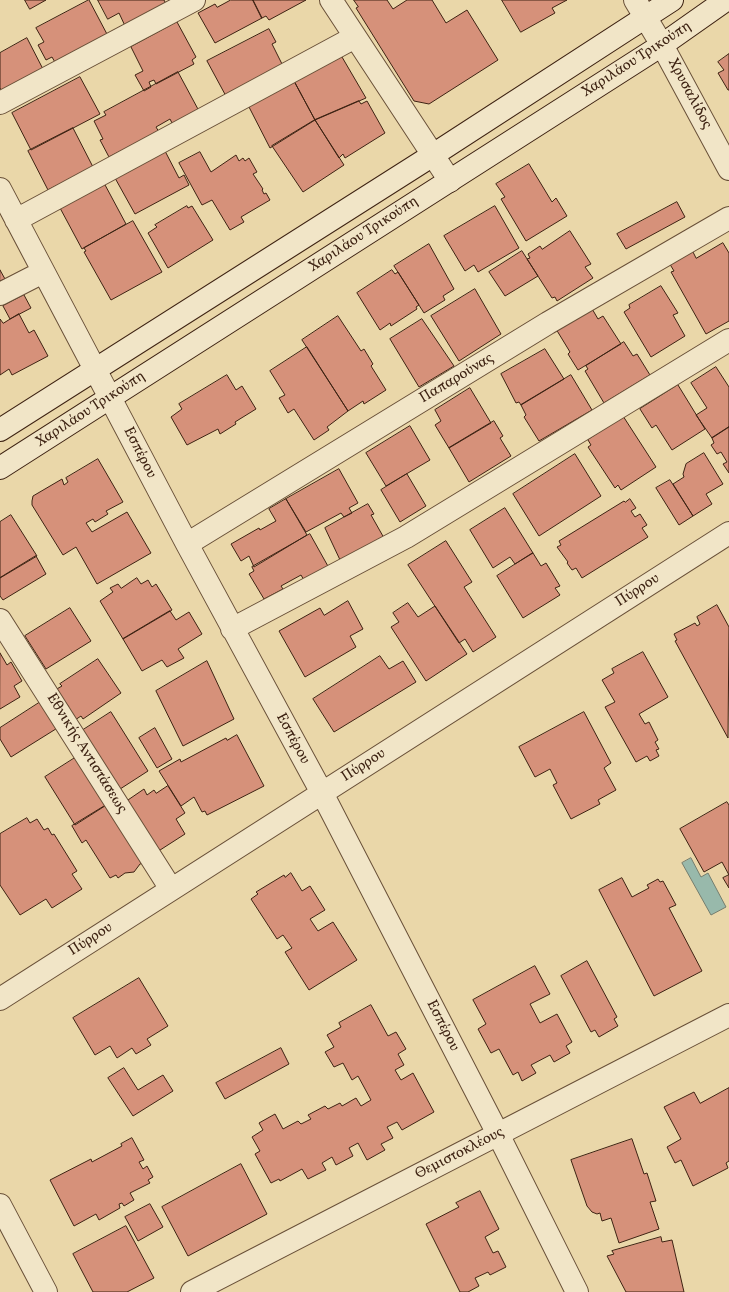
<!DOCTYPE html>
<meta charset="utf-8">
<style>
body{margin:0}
canvas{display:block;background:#ead7a9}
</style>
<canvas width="729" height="1292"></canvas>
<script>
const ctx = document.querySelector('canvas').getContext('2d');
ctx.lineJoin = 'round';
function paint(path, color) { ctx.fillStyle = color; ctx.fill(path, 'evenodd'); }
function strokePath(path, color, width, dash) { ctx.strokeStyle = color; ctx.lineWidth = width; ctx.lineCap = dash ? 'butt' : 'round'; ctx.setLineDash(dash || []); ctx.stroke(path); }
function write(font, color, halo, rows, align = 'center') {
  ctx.font = font + ' Vollkorn,serif'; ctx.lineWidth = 3; ctx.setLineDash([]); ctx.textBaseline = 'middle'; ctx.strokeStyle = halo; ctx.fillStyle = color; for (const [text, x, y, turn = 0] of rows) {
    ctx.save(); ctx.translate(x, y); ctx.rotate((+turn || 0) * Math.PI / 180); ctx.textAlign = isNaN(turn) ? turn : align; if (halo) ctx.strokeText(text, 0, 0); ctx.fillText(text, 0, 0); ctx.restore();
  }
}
const water = new Path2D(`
 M691 858 701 877 708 873 726 907 711 915 682 863Z`);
const building = new Path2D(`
 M25 0H46L30 9Z
 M89 0 108 36 56 64 52 57 46 60 38 45 44 42 36 28Z
 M98 0H164L167 6 126 28 119 13 108 19Z
 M231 0H253L262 18 215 43 198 13 215 4 217 7Z
 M253 0H306L269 20 266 16 262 18Z
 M354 0H387L393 9 407 0H432L446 23 467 10 498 60 429 104 414 101 356 8 358 7Z
 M502 0H567L552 8 555 13 521 32Z
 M177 22 196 57 192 60 194 64 156 84 154 80 149 82 151 87 144 91 135 75 143 71 131 47Z
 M269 29 276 42 272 44 284 68 227 98 207 61Z
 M27 38 45 73 4 95 0 88V53Z
 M729 54V90H728L718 73 724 70 718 62Z
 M342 57 366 98 315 120 294 81Z
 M178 72 199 111 173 125 170 119 156 127 159 132 109 157 100 140 103 139 94 121 106 115 104 112Z
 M80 77 100 114 31 150 12 113Z
 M294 81 315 120 270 148 249 107Z
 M359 101 361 104 367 101 385 133 345 158 343 154 339 158 315 120Z
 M315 120 344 165 303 192 272 146Z
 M73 128 93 167 48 190 28 151Z
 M165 151 179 178 184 175 189 185 135 214 115 178Z
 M200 152 211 172 236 155 239 161 243 158 245 161 249 158 257 172 253 174 263 189 262 190 264 194 266 193 270 200 241 217 244 222 230 230 212 200 202 205 179 163Z
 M529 164 552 202 556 198 567 216 526 241 501 199 505 197 496 184Z
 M104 183 126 224 82 249 60 208Z
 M677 202 685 217 626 249 617 234Z
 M187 206 188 208 192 206 213 240 168 268 148 233 157 227 155 225Z
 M495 206 519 248 478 272 474 265 465 271 444 236Z
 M133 221 162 272 111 300 84 252 86 251 84 248Z
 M570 231 591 264 585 267 593 278 557 301 555 297 552 298 527 259 530 258 528 254 540 246 542 249Z
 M723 243 729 253V321L706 334 671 272 674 271 668 261 691 248 696 258Z
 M429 244 454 289 443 296 445 300 424 313 394 266Z
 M522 251 538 276 505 296 489 272Z
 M0 270 5 279 0 281Z
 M392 270 395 274 398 272 419 305 416 307 417 309 391 326 390 323 380 330 357 293Z
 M661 286 678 313 673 315 685 336 651 357 624 312 630 308 629 305Z
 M475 289 501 334 459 361 431 316Z
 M24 295 31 308 10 319 3 306Z
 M591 307 598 319 603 316 621 344 578 370 568 354 570 352 556 329Z
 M19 314 29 333 34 330 48 356 12 375 9 369 0 375V319L3 323Z
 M338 316 361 351 364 349 373 364 371 366 386 390 364 404 363 401 348 411 302 340Z
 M422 319 454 366 419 387 390 339Z
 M624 342 633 356 637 354 650 375 604 403 585 371 588 369 586 366Z
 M307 347 348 411 327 427 329 430 314 440 294 409 288 413 279 398 285 395 270 371Z
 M545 349 564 379 521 405 519 402 516 403 501 374Z
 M716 367 729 387V427L712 438 696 415 707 408 691 383Z
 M227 375 236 390 242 386 256 409 235 422 236 424 220 434 218 429 187 445 171 417 182 409 179 404Z
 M571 375 592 410 539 441 524 417 526 415 521 405Z
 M678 385 705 429 672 450 656 425 652 428 640 409Z
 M470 388 491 423 449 448 435 425 441 421 435 410Z
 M623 416 656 467 621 490 618 485 615 488 588 447 591 445 588 440Z
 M494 421 503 436 500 438 511 456 469 482 449 448Z
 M410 426 430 460 386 486 366 453Z
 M729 427V473L723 464 727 462 721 452 717 454 711 445 714 443 712 438Z
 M704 453 723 484 706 494 712 504 693 516 673 484 684 477 683 474 686 464Z
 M575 454 601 496 539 536 513 494Z
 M98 459 123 502 106 511 108 514 95 522 93 519 86 523 92 532 127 512 151 553 97 584 76 547 63 555 32 505V501L33 496 62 479 64 485 68 482 66 478Z
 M339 469 358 503 349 508 352 513 344 517 341 513 306 532 286 499Z
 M407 474 426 506 400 522 381 490Z
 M670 480 693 516 679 525 656 488Z
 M286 499 307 535 254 567 249 556 241 561 231 544 259 528 260 530 276 521 269 509Z
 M630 499 636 508 631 511 635 517 640 514 647 525 642 528 648 537 582 578 576 568 572 570 567 563 568 562 557 547 561 545 559 541 624 501 625 502Z
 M368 504 374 514 371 515 384 538 341 562 325 528Z
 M505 508 533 553 515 564 510 557 493 568 470 530Z
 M11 515 37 556 0 578V522Z
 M310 534 329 568 305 582 301 575 281 586 283 589 264 599 249 574 254 571 252 567Z
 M446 541 472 582 464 587 496 637 473 652 465 639 459 643 408 565Z
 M533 553 541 566 546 563 560 586 555 588 560 595 523 618 497 576Z
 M36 556 46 574 3 600 0 596V578Z
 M137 578 141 584 148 580 152 587 156 584 172 610 123 639 100 601 113 592 110 588 118 584 121 588Z
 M348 601 363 629 350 636 356 647 305 677 279 631 320 608 324 615Z
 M408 603 418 617 435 606 467 654 426 681 391 627 399 622 393 613Z
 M717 605 729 627 728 738 675 641 677 640 674 634 695 623 697 626 700 624 697 617Z
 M70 608 91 641 46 669 25 636Z
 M170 611 176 620 189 612 202 634 178 649 184 658 167 667 162 660 142 671 123 639Z
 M643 652 668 697 639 714 645 724 649 722 658 740 655 742 659 749 656 750 659 756 650 761 647 756 636 762 605 707 615 702 602 680 614 673 612 669Z
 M0 653 7 665 11 662 22 681 14 686 20 697 0 709Z
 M380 656 389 669 403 661 416 682 334 732 313 699Z
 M98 659 121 693 83 719 81 716 75 720 68 708 69 707 55 690 62 686 60 684Z
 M207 661 234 719 183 746 156 691Z
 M42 701 59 727 11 757 0 739V728Z
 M111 712 148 771 117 791 80 732Z
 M584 712 611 763 604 768 616 790 598 800 600 804 571 819 553 785 557 783 550 769 535 777 519 747Z
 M155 728 172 759 157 768 139 738Z
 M237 735 264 786 207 815 205 811 202 812 194 797 181 806 159 771 180 759 181 762 226 738 227 740Z
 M78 756 108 804 75 825 45 777Z
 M168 786 185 813 176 819 185 834 157 852 125 802 144 789 147 795 154 790 156 793Z
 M727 802 729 805V875L722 862 704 872 680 829Z
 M108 804 145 862 140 864 134 872 125 873 118 878 116 875 110 878 86 840 82 843 72 826Z
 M27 818 30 823 37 819 44 830 48 828 52 835 54 834 77 871 72 874 82 889 52 908 46 899 20 915 0 885V834Z
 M291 873 302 891 310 886 325 910 310 919 318 931 333 922 357 960 309 990 285 952 292 948 283 935 277 939 251 899 258 894 256 892 284 875 285 877Z
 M729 875V888L723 878Z
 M622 878 632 897 649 888 647 885 658 879 660 882 663 881 676 905 669 908 702 971 654 996 599 890Z
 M587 961 617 1017 614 1019 618 1026 599 1037 595 1030 591 1032 561 976Z
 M535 966 550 994 530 1004 540 1023 557 1014 572 1042 566 1046 570 1053 554 1062 550 1055 531 1065 536 1073 522 1081 518 1072 513 1075 499 1049 491 1053 478 1029 486 1024 473 1000Z
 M139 978 168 1026 147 1039 151 1045 136 1054 132 1048 117 1058 110 1046 95 1055 73 1018Z
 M371 1005 388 1036 396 1032 406 1049 398 1054 404 1065 395 1070 401 1080 413 1073 434 1112 402 1130 397 1122 387 1127 393 1138 381 1144 385 1150 367 1160 358 1143 349 1148 353 1156 336 1165 332 1157 322 1163 326 1170 308 1179 302 1169 280 1181 279 1179 271 1183 255 1154 260 1151 252 1137 263 1130 259 1123 275 1114 283 1129 298 1121 301 1124 311 1119 308 1115 325 1106 328 1109 340 1103 342 1106 356 1098 361 1106 371 1100 358 1076 352 1080 343 1063 334 1067 325 1052 334 1047 327 1035 341 1027 339 1023Z
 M281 1048 289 1064 225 1099 216 1083Z
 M124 1068 138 1090 163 1075 173 1091 133 1116 108 1078Z
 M729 1088V1161L726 1163 728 1168 693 1186 681 1160 675 1163 667 1147 681 1139 664 1107 694 1092 700 1103Z
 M132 1138 144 1160 139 1162 143 1169 147 1166 153 1177 148 1180 150 1183 130 1193 134 1200 124 1206 122 1203 119 1204 120 1208 99 1220 96 1214 74 1226 50 1180 91 1159 92 1162 122 1146 121 1144Z
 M632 1139 644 1174 647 1173 656 1201 650 1202 659 1229 619 1243 611 1218 602 1221 600 1213 597 1214 592 1212 587 1206 571 1160Z
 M241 1164 267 1214 188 1256 162 1207Z
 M480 1191 499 1229 485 1237 493 1253 498 1251 506 1267 490 1275 488 1272 475 1278 479 1286 468 1292H460L426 1224 459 1207 456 1203Z
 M150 1204 163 1227 138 1241 125 1217Z
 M126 1226 154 1278 127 1292H93L73 1254Z
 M661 1237 662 1242 672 1240 684 1292H626L607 1256 614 1254 612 1251Z`);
const minor = new Path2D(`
 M331 0 450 181
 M635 0 662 45 729 169
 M0 103 194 0
 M0 189 187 544 322 793 498 1134 577 1292
 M16 220 355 37
 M0 294 43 272
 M187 544 548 323 729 218
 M0 620 171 889
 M232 629 406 537 729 340
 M0 999 729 533
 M0 1205 46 1292
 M192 1292 729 1015`);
const secondary = new Path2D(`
 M0 430 433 155 672 0
 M0 468 662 45 726 0`);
const streetNames = [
 ["Χαριλάου Τρικούπη",637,60,-33],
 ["Χρυσαλίδος",689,94,62],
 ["Χαριλάου Τρικούπη",364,235,-33],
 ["Παπαρούνας",457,379,-31],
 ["Χαριλάου Τρικούπη",91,410,-33],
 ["Εσπέρου",139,453,63],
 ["Πύρρου",638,591,-33],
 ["Εσπέρου",292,739,62],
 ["Εθνικής Αντιστάσεως",86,754,58],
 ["Πύρρου",364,766,-33],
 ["Πύρρου",91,940,-33],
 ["Εσπέρου",442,1026,63],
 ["Θεμιστοκλέους",460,1154,-27]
];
paint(water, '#98b9ab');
strokePath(water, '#747d6e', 1);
paint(building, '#d6917a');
strokePath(building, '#3e2313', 1);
strokePath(minor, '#695038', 24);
strokePath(secondary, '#3e2313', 24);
strokePath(minor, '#f1e5c7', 22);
strokePath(secondary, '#f1e5c7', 22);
write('15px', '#3e2313', '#f1e5c7', streetNames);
</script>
